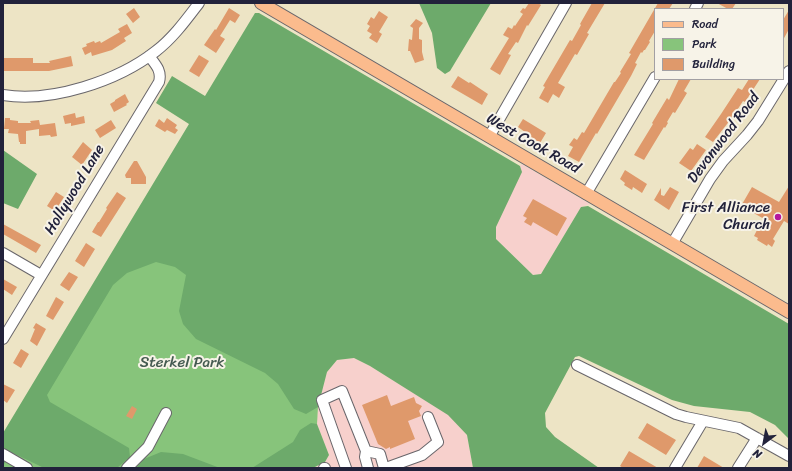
<!DOCTYPE html>
<style>
body{margin:0}
#map{position:relative;width:792px;height:471px;overflow:hidden;background:#ede4c5;font-family:Sriracha,sans-serif}
canvas{display:block}
.frame{position:absolute;inset:0;border:4px solid #22223b;pointer-events:none}
.legend{position:absolute;left:654px;top:8px;width:130px;height:72px;box-sizing:border-box;background:#f7f3e8;border:1px solid #a29fa3;margin:0;padding:5px 7px;list-style:none;font-size:12px;color:#22223b}
.legend li{display:flex;align-items:center;gap:8px;height:20px}
.legend b{width:20px;border:1px solid #a29fa3}
.north{position:absolute;left:744px;top:423px;width:40px;height:40px;-webkit-text-stroke:3px #f7f3e8;paint-order:stroke;rotate:212deg;font-size:11px;font-weight:700;line-height:16px;text-align:center;color:#22223b}
.north::after{content:'';display:block;margin:auto;width:14px;height:18px;background:#22223b;clip-path:polygon(50% 0,100% 100%,50% 72%,0 100%)}
</style>
<div id="map">
<canvas width="792" height="471"></canvas>
<div class="frame"></div>
<ul class="legend">
<li><b style="height:5px;background:#fbbb8d"></b>Road</li>
<li><b style="height:11px;background:#87c47b"></b>Park</li>
<li><b style="height:11px;background:#df996b"></b>Building</li>
</ul>
<div class="north">N</div>
</div>
<script>
const ctx = document.querySelector('canvas').getContext('2d');
ctx.lineJoin = 'round';
function paint(path, color) { ctx.fillStyle = color; ctx.fill(path, 'evenodd'); }
function strokePath(path, color, width, dash) { ctx.strokeStyle = color; ctx.lineWidth = width; ctx.lineCap = dash ? 'butt' : 'round'; ctx.setLineDash(dash || []); ctx.stroke(path); }
function write(font, color, halo, rows, align = 'center') {
  ctx.font = font + ' Sriracha,sans-serif'; ctx.lineWidth = 4; ctx.setLineDash([]); ctx.textBaseline = 'middle'; ctx.strokeStyle = halo; ctx.fillStyle = color; for (const [text, x, y, turn = 0] of rows) {
    ctx.save(); ctx.translate(x, y); ctx.rotate((+turn || 0) * Math.PI / 180); ctx.textAlign = isNaN(turn) ? turn : align; if (halo) ctx.strokeText(text, 0, 0); ctx.fillText(text, 0, 0); ctx.restore();
  }
}
const built = new Path2D(`
 M522 164 590 204 581 207 541 274 533 275 496 239V227L521 172 520 166Z
 M354 358 370 366 448 414 467 435 473 468H313L325 462 329 455 317 424 318 407 327 372 337 360Z`);
const green = new Path2D(`
 M145 218 318 407 317 424 279 468H3V459Z`);
const forest = new Path2D(`
 M419 3H491L450 71 445 74 437 68 432 33Z
 M255 13H259L520 166 522 172 496 227V239L533 275 541 274 581 207 588 206 789 324V439L775 425 750 412 694 406 672 400 579 356 575 357 545 413 546 427 555 437 599 468H473L467 435 448 415 370 366 354 358 337 360 327 372 318 407 306 414 294 409 278 384 265 373 196 339 183 324 179 311 186 275 175 267 156 262 127 273 113 285 47 395 50 402 129 448 130 457 117 468H44L13 453 10 454 3 466V433L189 124 156 103 172 76 205 96Z
 M3 150 37 174 18 209 3 203Z
 M311 423 317 424 329 455 325 462 313 468H252L293 442 300 430Z
 M161 452 183 454 220 468H136L144 459Z`);
const building = new Path2D(`
 M529 3H538L541 5 528 26 527 25 518 43 516 42 508 54 511 55 500 75 490 69 509 38 503 35 508 27 512 29 514 25 515 26 523 14 520 12 523 8 525 9Z
 M592 3H605L587 33 589 34 577 55 575 54 558 83 565 87 559 98 553 94 548 103 539 98 545 87 543 86 570 40 572 41 581 25 580 24Z
 M658 3H673L669 9H655V31L649 41 650 42 645 50H644L642 53 641 52 635 63 637 64 631 76 597 134 596 133 579 162 568 156 573 147 569 145 574 138 577 140 582 132 584 133 614 82H615L621 73 620 72 631 54 629 53Z
 M717 3H736L732 9H728Z
 M134 8 140 17 133 23 126 14Z
 M229 8 240 15 235 23 230 20 220 36 225 39 216 53 204 45 215 29 216 30Z
 M789 10V29L783 40V20Z
 M379 11 388 17 379 32 382 34 377 43 369 38 372 34 367 31 370 26 367 24 371 17 374 19Z
 M416 19 423 23 419 28V39L422 40V52L424 60 415 63 410 51H408L409 39 412 40 413 28 410 26Z
 M127 24 132 33 124 38 126 41 112 50 92 56 91 52 85 55 82 48 87 46 86 44 94 41 95 43 100 41 101 43 120 32 118 29Z
 M199 55 209 61 199 77 189 71Z
 M71 56 73 66 49 71H3V58H33V63H50L49 61Z
 M458 76 469 83 470 82 488 94 482 105 451 87Z
 M679 79H691L684 91 687 93 675 113 673 112 667 122 668 123 665 128 664 127 644 160 634 155 653 124 652 123 667 98 669 100Z
 M749 79H760L745 102 743 101 734 115 713 142 705 137 721 114 738 88 742 90Z
 M125 94 129 102 126 104 127 105 114 112 110 104 115 101V100Z
 M75 113 76 118 84 116 85 123 71 126V123L65 124 63 116Z
 M5 118H10V120L18 121V123H31L30 121 39 120 40 125 55 123 57 136 51 137 50 135 39 136V129L26 131V144H20V142H19L18 134 8 133 9 129H4Z
 M167 118 177 125 175 128 178 130 175 134 167 130 165 132 155 126 159 119 164 123Z
 M523 119 546 133 540 143 525 133V132L518 127Z
 M111 120 116 128 100 138 95 130Z
 M83 142 92 150 82 165 72 157Z
 M697 144 706 150 691 171 679 163 690 148 693 150Z
 M134 161H137L146 177V184H131V178H126L125 175Z
 M625 170 647 184 642 193 633 187 632 190 624 185 625 183 620 179Z
 M789 186V224L784 221 773 239 775 241 772 247 768 244 767 246 757 240 758 238 754 236 757 230 759 231 766 220 741 206 752 187 779 202Z
 M670 187 679 192 669 210 654 200 661 188V195L664 196Z
 M56 192 64 197 55 211 47 206Z
 M117 192 126 198 101 237 92 232 98 222H99L107 209 106 208Z
 M533 199 567 218 557 236 533 222 531 226 524 222 527 218 523 216Z
 M3 224 41 245 36 253 3 234Z
 M86 243 95 249 84 267 75 261Z
 M69 272 78 277 69 291 60 285Z
 M3 279 17 287 12 295 3 289Z
 M56 297 64 302 53 320 46 316Z
 M36 323 46 329 37 346 30 341 35 329 33 328Z
 M21 349 29 354 21 368 13 363Z
 M3 384 15 390 7 403 3 400Z
 M387 395 391 406 414 397 416 403 422 406 419 411 421 416 408 421 415 439 390 449V447L386 449 378 444 362 405Z
 M132 406 137 409 132 419 126 416Z
 M647 423 676 440 666 455 638 438Z
 M629 451 658 468H623L620 466Z
 M704 456 724 468H697Z`);
const minor = new Path2D(`
 M695 9 698 3
 M3 95C51 103 118 81 156 51 173 38 186 20 199 3
 M489 137 566 3
 M586 194 655 77
 M672 244 710 179 723 161 747 135 758 121 789 71
 M3 253 41 275
 M3 339 159 82C162 71 156 65 149 56
 M577 365 676 414 686 417 739 428 789 456
 M366 451 365 457 368 468
 M3 454 27 468
 M127 468 148 447 166 413
 M324 468H325
 M346 468 322 400 342 391 366 451 380 454 384 468
 M386 468 422 455 438 442 428 417
 M675 468 703 421
 M738 468 757 438`);
const major = new Path2D(`
 M261 3 789 312`);
const markers = [
 [778,217,4,"#b5179e"]
];
const streetNames = [
 ["Devonwood Road",724,138,-53],
 ["West Cook Road",533,144,30],
 ["Hollywood Lane",75,190,-59]
];
const poiNames = [
 ["First Alliance",770,208],
 ["Church",770,225]
];
const parkNames = [
 ["Sterkel Park",182,363]
];
paint(built, '#f7d0cc');
paint(green, '#87c47b');
paint(forest, '#6daa6b');
paint(building, '#df996b');
strokePath(minor, '#69666b', 12);
strokePath(major, '#69666b', 14);
strokePath(minor, '#fff', 10);
strokePath(major, '#fbbb8d', 12);
for (const [x, y, r, color] of markers) { const dot = new Path2D(); dot.arc(x, y, r, 0, 2 * Math.PI); ctx.fillStyle = color; ctx.fill(dot); strokePath(dot, '#f7f3e8', 1.5); }
write('15px', '#22223b', '#f7f3e8', streetNames);
write('15px', '#22223b', '#f7f3e8', poiNames, 'right');
write('15px', '#455b51', '#f7f3e8', parkNames);
</script>
